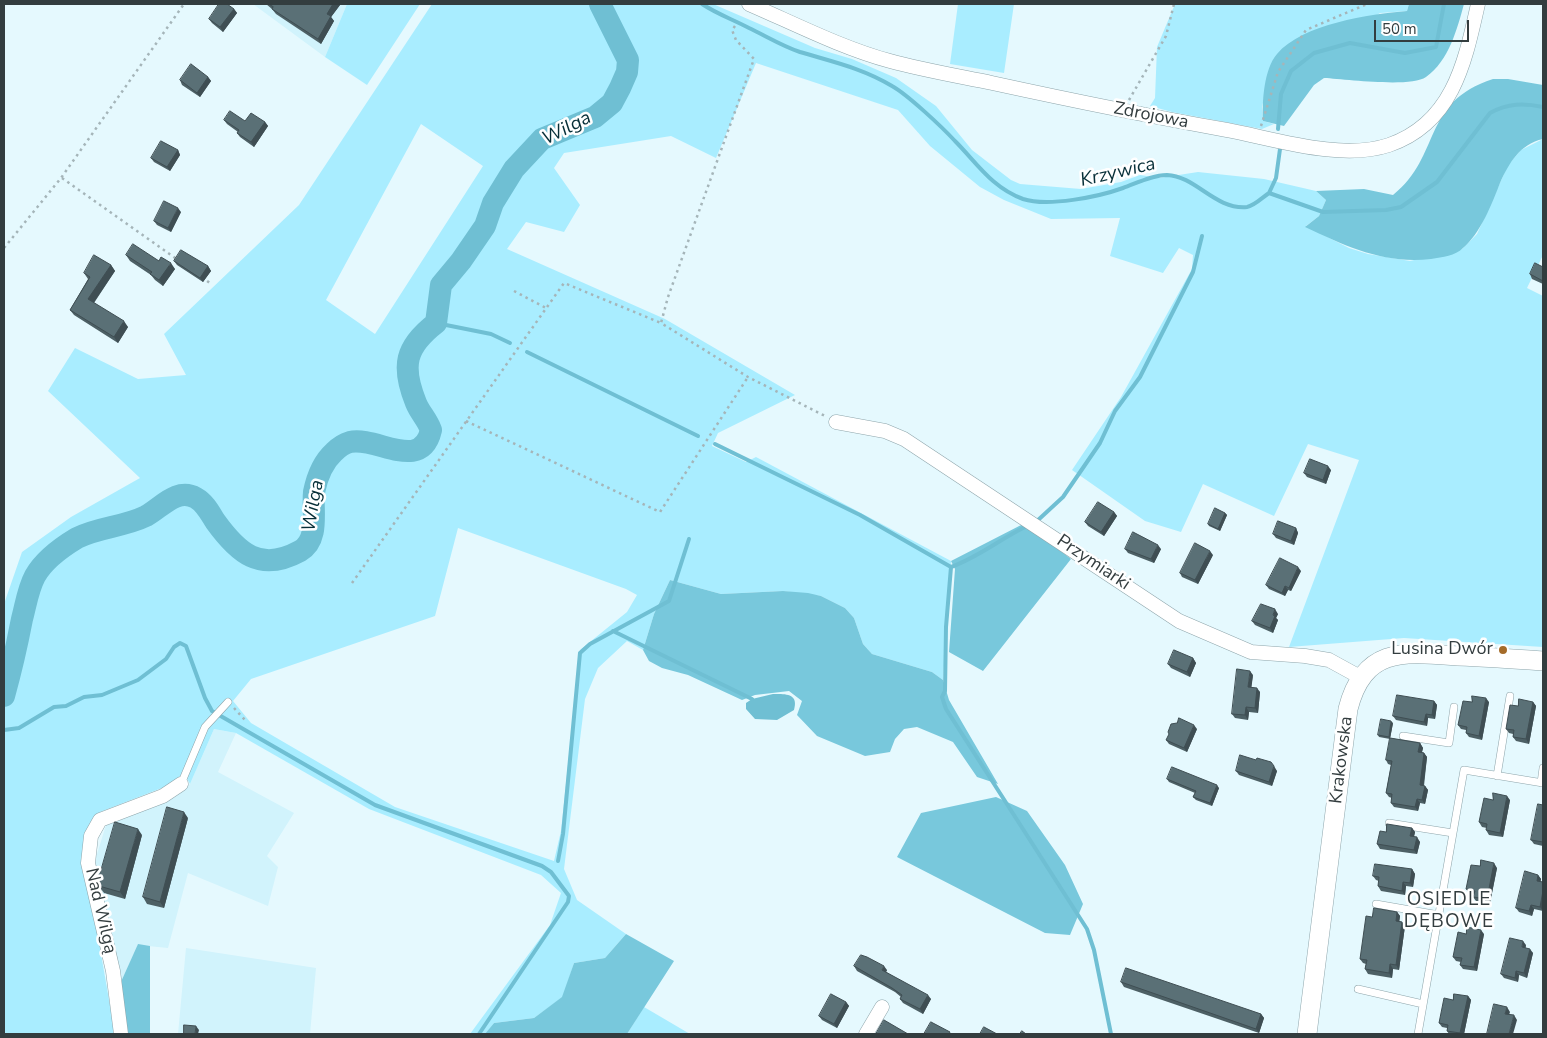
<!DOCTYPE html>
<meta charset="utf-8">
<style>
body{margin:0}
#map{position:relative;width:1547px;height:1038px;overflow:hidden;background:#e5f9fe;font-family:"Nunito Sans",sans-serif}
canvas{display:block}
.frame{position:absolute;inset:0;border:5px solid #333d3f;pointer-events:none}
.scale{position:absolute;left:1374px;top:20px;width:95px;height:22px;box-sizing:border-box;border:2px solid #333d3f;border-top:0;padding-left:6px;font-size:15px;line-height:18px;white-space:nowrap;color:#333d3f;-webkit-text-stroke:4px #fff;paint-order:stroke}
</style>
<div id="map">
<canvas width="1547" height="1038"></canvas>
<div class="frame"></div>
<div class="scale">50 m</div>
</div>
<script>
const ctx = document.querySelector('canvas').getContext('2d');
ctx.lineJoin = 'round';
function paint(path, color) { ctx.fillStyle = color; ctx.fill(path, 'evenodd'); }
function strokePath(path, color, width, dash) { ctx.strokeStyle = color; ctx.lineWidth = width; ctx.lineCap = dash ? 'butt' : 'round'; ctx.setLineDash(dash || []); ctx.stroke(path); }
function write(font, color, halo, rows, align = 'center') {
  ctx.font = font + ' "Nunito Sans",sans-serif'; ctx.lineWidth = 5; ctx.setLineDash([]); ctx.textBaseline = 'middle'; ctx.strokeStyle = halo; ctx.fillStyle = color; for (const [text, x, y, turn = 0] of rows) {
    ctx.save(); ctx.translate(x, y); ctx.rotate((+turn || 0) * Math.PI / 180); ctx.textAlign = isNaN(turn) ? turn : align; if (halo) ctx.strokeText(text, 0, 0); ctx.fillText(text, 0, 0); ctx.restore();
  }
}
const built = new Path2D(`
 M253 4H347L325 57Z
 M214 729 236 733 218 772 294 813 267 856 278 867 268 906 188 873 168 948 138 945 120 984 93 867 106 825 175 797 190 784Z
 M186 948 316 968 310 1034H178Z`);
const green = new Path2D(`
 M347 4H420L367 85 325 57Z
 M432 4H713L815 48 852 59 896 78 936 106 972 150 1011 180 1020 184 1081 189 1121 182 1140 175 1159 178 1198 172 1264 179 1316 191 1326 200 1319 216 1306 226 1349 248 1368 254 1410 261 1462 249 1477 234 1508 165 1521 150 1543 139V255L1527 288 1543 296V647L1404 638 1289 647 1359 460 1308 444 1274 516 1203 484 1181 532 1145 521 1072 470 1121 397 1192 269 1193 255 1179 248 1163 273 1110 256 1120 218 1051 219 1004 200 980 187 930 146 898 110 756 63 716 158 671 136 564 153 554 168 580 205 564 232 526 222 507 249 665 319 795 395 718 433 712 446 746 462 756 457 951 561 943 680 932 672 872 654 863 644 854 618 845 608 821 596 783 591 721 594 670 580 654 614 643 650 627 641 598 668 585 699 564 869 577 900 626 934 605 958 574 963 563 997 534 1018 494 1023 486 1034H470L550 925 561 893 541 875 369 809 236 733 214 729 190 784 184 773 167 786 100 812 89 828 83 851 115 1034H4V604L22 552 71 517 140 478 48 391 75 348 138 379 186 375 164 334 299 205ZM421 124 483 166 375 334 326 300ZM458 528 626 589 637 595 627 612 580 650 561 831 554 861 395 807 251 723 233 701 251 679 435 616Z
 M958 4H1014L1004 73 950 64Z
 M1175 4H1409L1407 11 1380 13 1265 93 1262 107 1263 121 1274 124 1262 129 1172 112 1150 106 1155 98 1157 47Z
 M644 1007 690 1034H627Z`);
const forest = new Path2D(`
 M1409 4H1464C1457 29 1449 61 1426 77 1410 88 1345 79 1324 78L1314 85 1284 126 1263 121C1262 101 1264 69 1277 54 1302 24 1370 14 1407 11Z
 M1493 79H1508L1543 85V139C1520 144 1509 163 1500 183 1492 204 1480 234 1463 248 1455 256 1443 257 1431 259 1383 264 1348 247 1305 227L1319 216 1326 200 1316 191 1364 189 1393 195C1442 156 1421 102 1493 79Z
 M1025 523 1071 559 983 671 949 652 955 569 951 561Z
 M670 580 721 594 783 591 808 593 821 596 845 608 854 618 863 644 872 654 932 672 943 680 949 700 998 784 977 777 953 742 917 727 904 729 895 739 890 752 865 756 817 736 797 715 802 701 789 691 755 695 742 700 688 675 662 668 649 661 643 650 654 614Z
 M996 797 1027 811 1065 865 1083 904 1070 935 1045 933 897 857 921 813Z
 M626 934 674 961 627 1034H485L494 1023 534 1018 562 997 574 963 605 958Z
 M138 944 150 946V1034H126L120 984Z`);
const water = new Path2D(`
 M773 694C785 694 799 693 794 710L777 720 755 719 746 709V703L752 699Z`);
const stream = new Path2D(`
 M702 4C717 14 732 19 749 28 766 36 782 46 800 52 833 62 862 68 892 86 908 95 942 127 955 141 976 162 992 188 1023 199 1048 207 1098 197 1123 188 1137 183 1152 175 1167 175 1196 176 1215 210 1247 207 1254 206 1263 197 1269 193
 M604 12 610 4
 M1278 129 1281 94 1291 71 1314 53 1350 43 1405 53 1436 47 1444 4
 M1269 193 1323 212 1386 210 1401 207 1437 182 1490 113C1508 103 1524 103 1543 107
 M1269 193 1276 178 1280 149
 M436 323 491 334 510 343
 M527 352 698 436
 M715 444 860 515 951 567C979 557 1000 539 1027 526
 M1037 521 1063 497 1100 443 1115 411 1140 377 1193 272 1202 236
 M951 567 946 627 945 691 942 697 946 709 1087 929 1094 950 1111 1034
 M613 631 752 699
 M4 730 19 728 54 707 66 706 84 697 102 695 138 680 166 659 174 647 180 643 186 646 205 698 212 711 375 805 542 866 551 872 569 896 568 902 479 1034
 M558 861 563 834 580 653 590 644 669 601 689 539`);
const river = new Path2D(`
 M4 696C11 671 17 645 22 619 26 604 28 589 35 576 44 560 62 547 77 538 98 527 124 527 146 516 161 508 177 487 196 498 205 503 210 513 215 521 238 553 260 573 300 551 320 540 312 509 314 492 317 477 322 463 334 452 338 448 343 444 350 442 377 436 421 473 431 430 427 419 420 413 416 403 401 366 405 347 436 323L441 285 461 261 485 226 493 203 514 169 542 139 595 117 612 103 620 88 627 72 628 60 600 4`);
const path = new Path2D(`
 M735 26 732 30 736 40 754 59 668 297 661 323 748 377 825 416
 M1129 100 1166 36 1174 4
 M1261 126 1278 72 1306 30 1367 4
 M62 178 178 260
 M4 248 61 178 184 4
 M202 277 211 284
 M514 291 546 308
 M466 421 660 512 748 377
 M352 583 564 283 661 323
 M234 708 245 720`);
const lane = new Path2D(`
 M1403 736 1449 743 1454 707
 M1497 776 1510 696
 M1541 783 1543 768
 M181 784 205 727 228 702
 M1389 823 1453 833
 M1376 904 1439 915
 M1358 989 1423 1004
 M1418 1034 1464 770 1543 783`);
const street = new Path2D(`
 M749 4C793 23 844 49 890 61 923 70 958 76 992 83 1070 100 1148 116 1227 130 1275 139 1341 161 1389 145 1453 123 1465 62 1478 4
 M836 422 885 431 904 439 1179 621 1251 652 1305 656 1329 660 1360 677
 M121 1034 113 971 88 863 91 836 100 820 163 796 181 784
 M866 1034 882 1007`);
const secondary = new Path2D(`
 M1307 1034 1348 709C1364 646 1405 652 1458 656 1486 657 1515 659 1543 661`);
const wall = new Path2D(`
 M266 4H339L340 5 331 17 334 21 321 44 276 14 272 9Z
 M234 9 237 13 223 32 212 23 209 19Z
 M208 77 211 81 200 97 182 85 180 80Z
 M224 120 265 122 268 126 254 147 240 137 237 133 238 132 227 124Z
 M178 150 180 155 170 171 154 162 151 158Z
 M181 212 171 232 157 225 154 221Z
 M126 255 159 261 175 269 163 286 155 280 151 275 130 261Z
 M174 261 208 266 211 271 203 282 177 265Z
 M111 265 115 271 94 303 128 327 118 343 74 315 70 310 88 279 84 273Z
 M1543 267V284L1532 279 1530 274Z
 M1331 470 1326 484 1307 477 1304 473Z
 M1114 512 1117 516 1104 536 1088 526 1085 522Z
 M1225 513 1227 515 1220 531 1209 526 1208 524Z
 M1296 528 1298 533 1294 545 1276 538 1273 534Z
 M1125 549H1161L1154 563 1128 553Z
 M1213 555 1198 584 1182 577 1180 573Z
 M1301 571 1291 591 1288 590 1285 596 1269 589 1266 585Z
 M1278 614 1276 618 1278 620 1273 633 1255 625 1252 621Z
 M1193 658 1196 663 1190 677 1171 668 1168 664Z
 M1253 675 1251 687 1260 692 1258 713 1249 712 1248 720 1235 718 1232 714Z
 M1434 701 1437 705 1435 719 1428 718 1427 726 1396 720 1393 716Z
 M1472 702H1489L1482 740 1469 737 1466 733V730L1461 729 1458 725Z
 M1533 702 1536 706 1529 744 1516 741 1513 737V734L1509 733 1506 729 1518 706Z
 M1393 723 1390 738 1420 743 1423 748 1422 752 1424 753 1427 757 1424 786H1425L1428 790 1425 804 1420 803 1418 811 1394 807 1391 803 1392 798 1389 797 1386 793 1391 765 1388 764 1386 760 1390 739 1379 737 1378 735Z
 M1197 729 1187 752 1169 744 1166 740Z
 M1256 760 1277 771 1272 786 1239 775 1236 771Z
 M1167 779 1219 788 1212 806 1196 800 1193 797 1195 793 1169 782Z
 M1493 800H1510L1503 837 1489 835 1486 830 1487 828 1482 827 1479 822Z
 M1543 805V846L1534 844 1531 840Z
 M188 818 164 908 147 904 143 897Z
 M1412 828 1415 832 1414 837 1420 842 1417 854 1380 849 1377 844 1386 832Z
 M142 835 125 899 104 893 99 886Z
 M1480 866 1497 868 1490 903 1476 901 1473 897 1474 894 1469 893 1466 889Z
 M1412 869 1415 874 1413 887 1406 886 1405 895 1381 891 1378 886 1379 881 1376 880 1373 876Z
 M1538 875 1541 879 1540 882H1543V911L1534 909 1532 916 1519 912 1516 908Z
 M1397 912 1400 916 1399 921 1402 922 1405 926 1399 970 1393 969 1392 978 1368 974 1365 969 1366 964 1363 963 1360 959 1372 917Z
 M1466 934H1484L1477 971 1463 969 1460 965 1461 962 1456 961 1453 957Z
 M1526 945 1525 948 1533 953 1527 978 1519 975 1518 982 1504 978 1501 974Z
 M854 966 887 970 886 972 931 999 923 1014 903 1003 900 999 901 997 895 992 857 971Z
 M1121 982 1261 1014 1264 1018 1259 1033 1124 987Z
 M1468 996 1471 1000 1464 1034H1449L1447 1031V1028L1442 1027 1439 1023 1453 1000Z
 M846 1002 849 1006 837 1028 822 1020 819 1016Z`);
const shadedWall = new Path2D(`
 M333 4H339L340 5 331 17 334 21 321 44 318 39 327 14Z
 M234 9 237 13 223 32 220 27Z
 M208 77 211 81 200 97 197 93Z
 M265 122 268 126 254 147 251 142Z
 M178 150 180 155 170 171 167 167Z
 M178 208 181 212 171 232 168 228Z
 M171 263 175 269 163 286 159 280Z
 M111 265 115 271 92 305 88 299Z
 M208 266 211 271 203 282 200 278Z
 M124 321 128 327 118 343 114 337Z
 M1328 466 1331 470 1326 484 1323 480Z
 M1114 512 1117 516 1104 536 1101 532Z
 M1225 513 1227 515 1220 531 1218 529Z
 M1296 528 1298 533 1294 545 1291 541Z
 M1158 545 1161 549 1154 563 1151 559Z
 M1210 551 1213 555 1198 584 1195 580Z
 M1298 567 1301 571 1291 591 1289 588Z
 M1285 586 1288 590 1285 596 1282 593Z
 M1275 609 1278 614 1276 618 1278 620 1273 633 1270 628 1273 615Z
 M1193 658 1196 663 1190 677 1187 672Z
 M1250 671 1253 675 1251 691 1248 687Z
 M1257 688 1260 692 1258 713 1255 708Z
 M1486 698 1489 702 1482 740 1479 736Z
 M1434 701 1437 705 1435 719 1432 715Z
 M1533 702 1536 706 1529 744 1526 739Z
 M1246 707 1249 712 1248 720 1245 715Z
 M1426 714 1428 718 1427 726 1424 722Z
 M1391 721 1393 723 1390 739 1389 737Z
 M1194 725 1197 729 1187 752 1184 748Z
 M1420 743 1423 748 1421 756 1418 752Z
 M1424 753 1427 757 1423 789 1420 785Z
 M1274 766 1277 771 1272 786 1269 782Z
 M1217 785 1219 788 1212 806 1210 803Z
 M1425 786 1428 790 1425 804 1422 800Z
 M1507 796 1510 800 1503 837 1500 833Z
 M1417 799 1420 803 1418 811 1415 807Z
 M184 812 188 818 164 908 160 902Z
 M1412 828 1415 832 1413 840 1410 836Z
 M138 829 142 835 125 899 120 892Z
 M1417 837 1420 842 1417 854 1414 850Z
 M1494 863 1497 868 1490 903 1487 899Z
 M1412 869 1415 874 1413 887 1410 883Z
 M1538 875 1541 879 1540 885 1537 881Z
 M1403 882 1406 886 1405 895 1402 891Z
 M1543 891V911L1540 907Z
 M1531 905 1534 909 1532 916 1529 911Z
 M1397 912 1400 916 1399 925 1396 921Z
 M1402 922 1405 926 1399 970 1396 965Z
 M1481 930 1484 934 1477 971 1474 967Z
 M1523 941 1526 945 1525 952 1522 947Z
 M1530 949 1533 953 1527 978 1524 973Z
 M1390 964 1393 969 1392 978 1389 973Z
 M884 966 887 970 885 974 882 970Z
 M1516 971 1519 975 1518 982 1515 978Z
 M928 995 931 999 923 1014 920 1009Z
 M1468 996 1471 1000 1464 1034H1461L1460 1033Z
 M846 1002 849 1006 837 1028 834 1024Z
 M1507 1007 1510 1012 1508 1018 1505 1014Z
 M1261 1014 1264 1018 1259 1033 1256 1029Z
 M1514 1015 1517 1020 1513 1034H1509Z
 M196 1026 199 1030 198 1034H195Z`);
const building = new Path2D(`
 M219 4H227L234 9 220 27 209 19Z
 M269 4H333L327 14 331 16 318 39 272 9 273 7Z
 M191 64 208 77 197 93 180 80Z
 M230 111 245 121 251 113 265 122 251 142 237 133 239 130 224 120Z
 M161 141 178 150 167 167 151 158Z
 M164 201 178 208 168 228 154 221Z
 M133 244 159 261 161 257 171 263 159 280 150 274 152 272 126 255Z
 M181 250 208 266 200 278 174 261Z
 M94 255 111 265 88 299 124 321 114 337 70 310 90 277 84 273Z
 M1535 263 1543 267V281L1530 274Z
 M1310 459 1328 466 1323 480 1304 473Z
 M1098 502 1114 512 1101 532 1085 522Z
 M1215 508 1225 513 1218 529 1208 524Z
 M1278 521 1296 528 1291 541 1273 534Z
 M1133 532 1158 545 1151 559 1125 549Z
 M1195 543 1210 551 1195 580 1180 573Z
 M1280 558 1298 567 1289 588 1285 586 1282 593 1266 585Z
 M1261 604 1275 609 1273 615 1275 616 1270 628 1252 621Z
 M1174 650 1193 658 1187 672 1168 664Z
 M1237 669 1250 671 1248 687 1257 688 1255 708 1246 707 1245 715 1232 714Z
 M1397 695 1434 701 1432 715 1426 714 1424 722 1393 716Z
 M1472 696 1486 698 1479 736 1466 733 1467 727 1458 725 1463 701 1472 702Z
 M1519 699 1533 702 1526 739 1513 737 1514 730 1506 729 1510 705 1518 706Z
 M1179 718 1194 725 1184 748 1166 740 1169 734 1168 732 1171 724 1177 723Z
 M1381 719 1391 721 1389 737 1378 735Z
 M1390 738 1420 743 1418 752 1424 753 1420 785 1425 786 1422 800 1417 799 1415 807 1391 803 1392 794 1386 793 1392 761 1386 760Z
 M1240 755 1256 760 1257 758 1271 762 1274 766 1269 782 1236 771Z
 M1172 767 1217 785 1210 803 1193 797 1196 791 1167 779Z
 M1493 793 1507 796 1500 833 1486 830 1487 824 1479 822 1484 798 1493 800Z
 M1538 804 1543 805V842L1531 840Z
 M167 807 184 812 160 902 143 897Z
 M115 822 138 829 120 892 99 886 98 881Z
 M1387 824 1412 828 1410 836 1417 837 1414 850 1377 844 1380 831 1386 832Z
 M1481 860 1494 863 1487 899 1473 897 1475 891 1466 889 1471 865 1480 866Z
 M1375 864 1412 869 1410 883 1403 882 1402 891 1378 886 1379 877 1373 876Z
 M1525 871 1538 875 1537 881 1543 882V891L1540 907 1531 905 1529 911 1516 908Z
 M1374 908 1397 912 1396 921 1402 922 1396 965 1390 964 1389 973 1365 969 1367 960 1360 959 1366 916 1372 917Z
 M1467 927 1481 930 1474 967 1460 965 1462 958 1453 957 1458 932 1466 934Z
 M1510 938 1523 941 1522 947 1530 949 1524 973 1516 971 1515 978 1501 974Z
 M861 955 867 957 884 966 882 970 928 995 920 1009 900 999 902 995 892 988 854 966Z
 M1126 968 1261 1014 1256 1029 1121 982Z
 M831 994 846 1002 834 1024 819 1016Z
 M1454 994 1468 996 1460 1033 1447 1031 1448 1025 1439 1023 1444 998 1453 1000Z
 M1494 1004 1507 1007 1505 1014 1514 1015 1509 1034H1487Z
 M884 1020 908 1034H876Z
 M931 1022 950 1032 949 1034H924Z
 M184 1025 196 1026 195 1034H184Z
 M984 1027 997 1034H980Z
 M1022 1031 1026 1034H1020Z`);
const markers = [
 [1503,650,5,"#a46b29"]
];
const streetNames = [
 ["Zdrojowa",1151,116,11],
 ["Przymiarki",1093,563,34],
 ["Krakowska",1342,760,-83],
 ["Nad Wilgą",100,911,77]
];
const poiNames = [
 ["Lusina Dwór",1493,650]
];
const waterNames = [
 ["Wilga",567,129,-27],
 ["Krzywica",1118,173,-13],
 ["Wilga",314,506,-80]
];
const neighbourhoodNames = [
 ["OSIEDLE",1449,900],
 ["DĘBOWE",1449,922]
];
paint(built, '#d1f3fc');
paint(green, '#a9edff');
paint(forest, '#78c8dc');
paint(water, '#6fbfd3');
strokePath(stream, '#6fbfd3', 4);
strokePath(river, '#6fbfd3', 22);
strokePath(lane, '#8ea5ab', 8);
strokePath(street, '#8ea5ab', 15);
strokePath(secondary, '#8ea5ab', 20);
strokePath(path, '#a5b5b9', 2.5, [2.5, 4]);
strokePath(lane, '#fff', 7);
strokePath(street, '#fff', 14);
strokePath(secondary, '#fff', 19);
paint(wall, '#4d6065');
paint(shadedWall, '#3f4e53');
paint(building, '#5a7076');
strokePath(building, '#3f4e53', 1);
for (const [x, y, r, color] of markers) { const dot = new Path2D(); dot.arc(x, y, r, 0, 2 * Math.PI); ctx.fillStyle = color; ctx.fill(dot); strokePath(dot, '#fff', 2); }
write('18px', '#333d3f', '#fff', streetNames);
write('18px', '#333d3f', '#fff', poiNames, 'right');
write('italic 19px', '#072f38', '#fff', waterNames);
ctx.letterSpacing = '1px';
write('19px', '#333d3f', '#fff', neighbourhoodNames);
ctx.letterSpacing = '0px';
</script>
